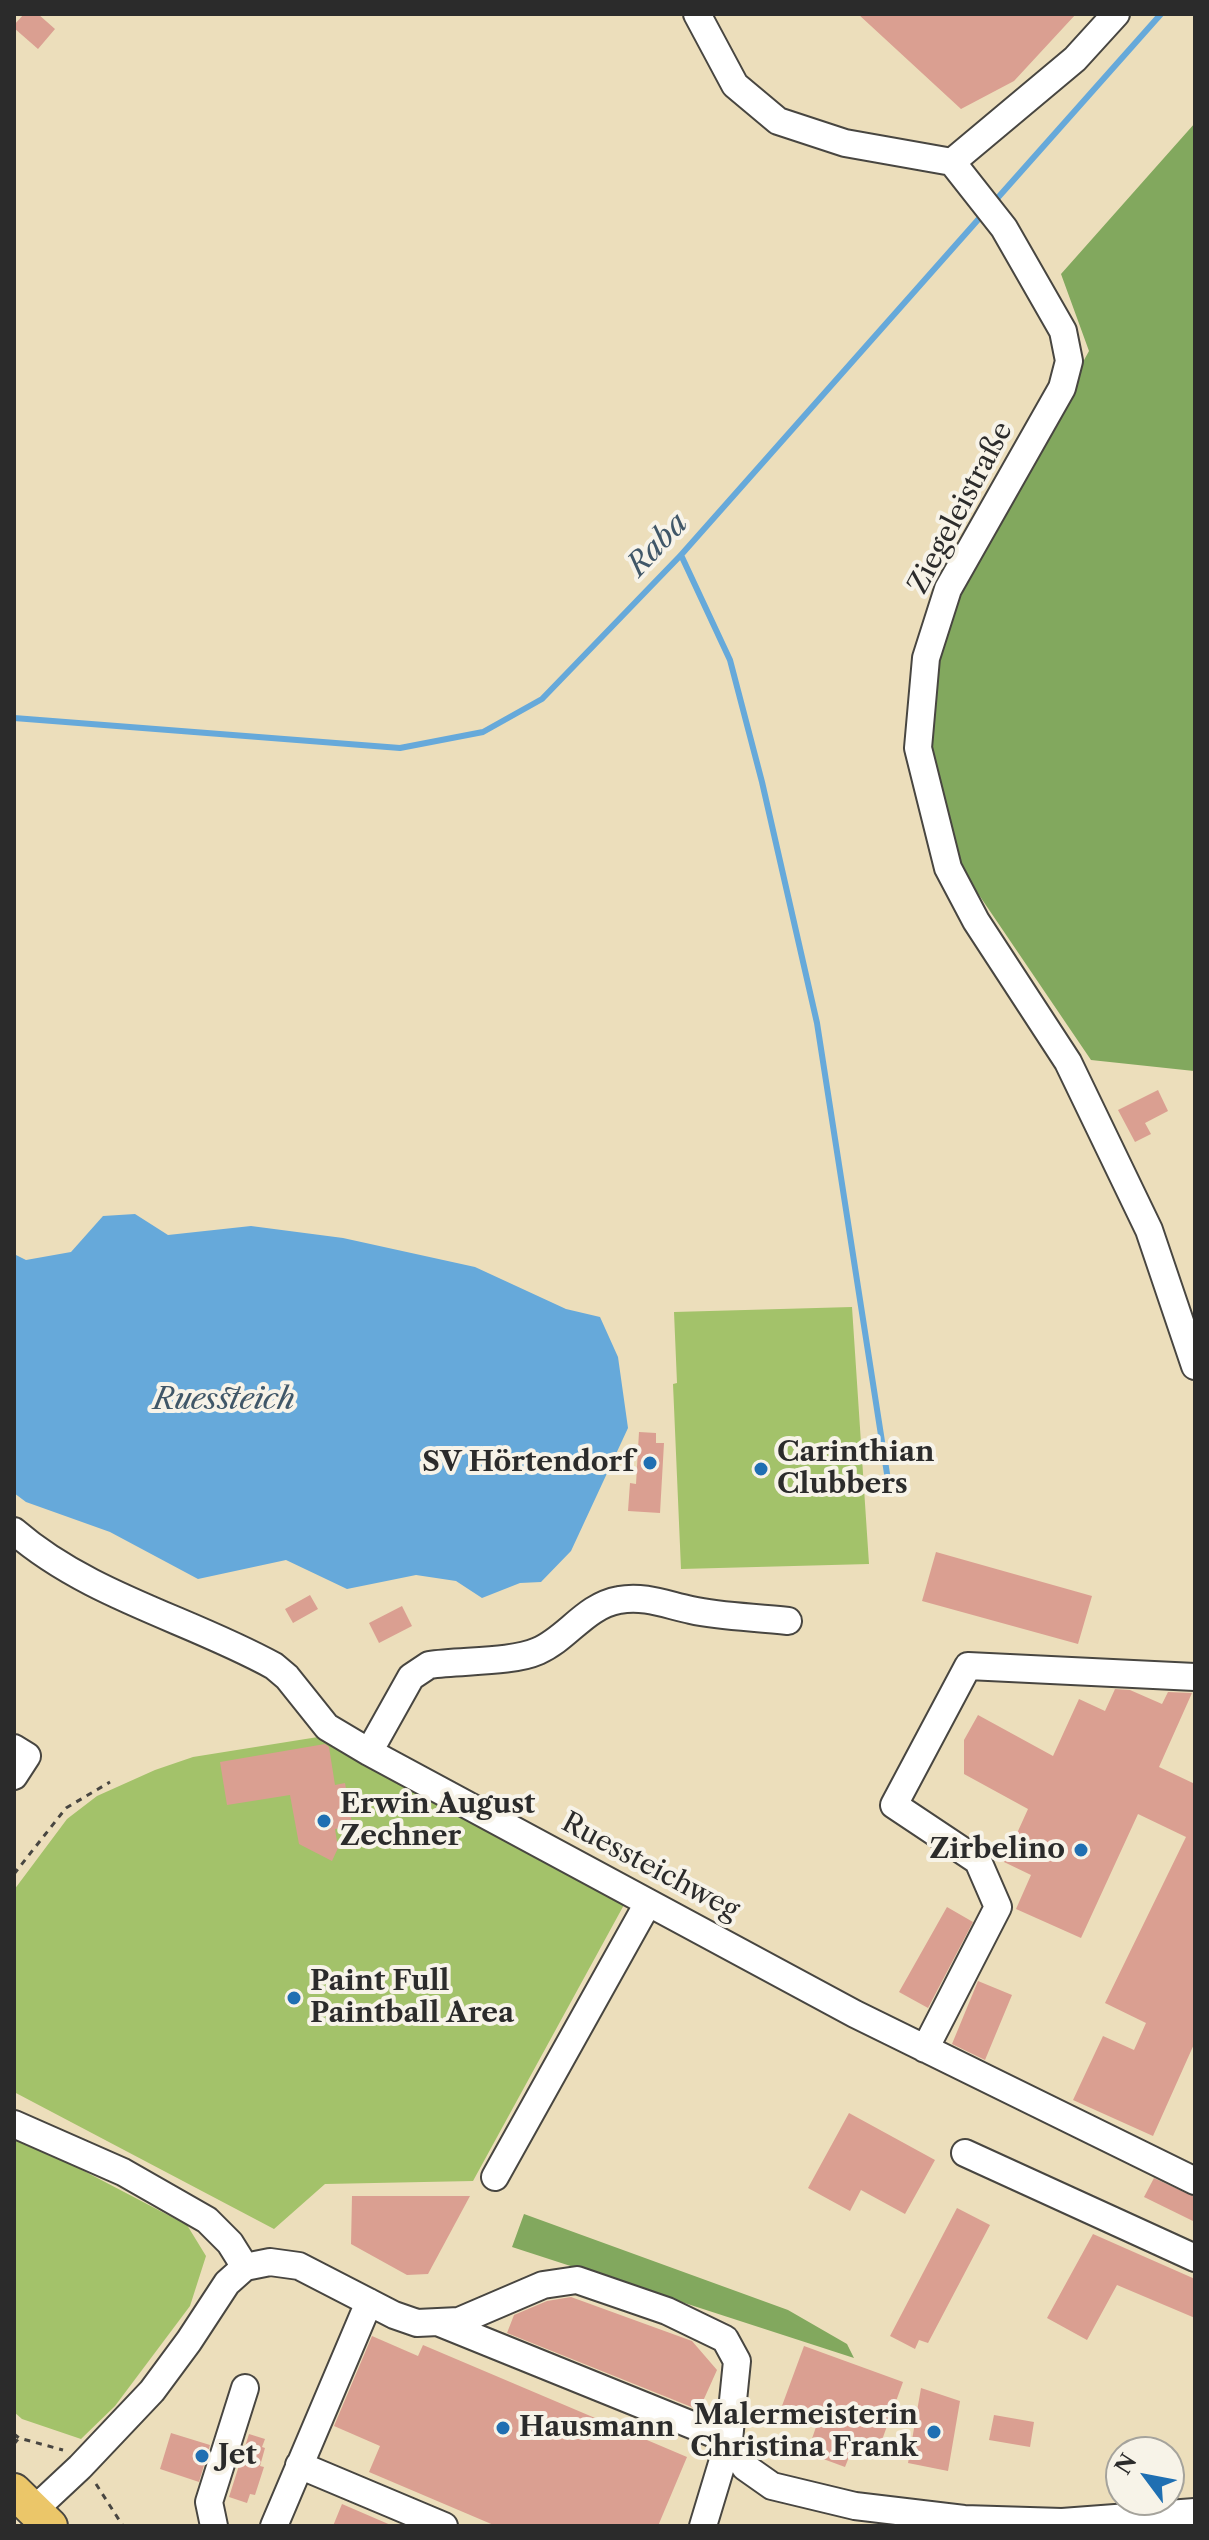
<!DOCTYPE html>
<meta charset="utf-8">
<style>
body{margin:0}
#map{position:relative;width:1209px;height:2540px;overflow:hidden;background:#ecdebb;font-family:"Libre Caslon Text",serif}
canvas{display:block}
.frame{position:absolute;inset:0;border:16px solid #2b2b2b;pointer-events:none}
.north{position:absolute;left:1105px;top:2436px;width:80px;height:80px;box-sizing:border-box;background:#f7f3e8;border:2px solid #a5a39c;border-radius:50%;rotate:302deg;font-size:22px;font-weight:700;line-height:32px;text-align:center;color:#2b2b2b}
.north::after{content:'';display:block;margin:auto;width:28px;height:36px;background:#1f6fb2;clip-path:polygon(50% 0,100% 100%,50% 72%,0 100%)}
</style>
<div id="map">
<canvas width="1209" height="2540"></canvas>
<div class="frame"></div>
<div class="north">N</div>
</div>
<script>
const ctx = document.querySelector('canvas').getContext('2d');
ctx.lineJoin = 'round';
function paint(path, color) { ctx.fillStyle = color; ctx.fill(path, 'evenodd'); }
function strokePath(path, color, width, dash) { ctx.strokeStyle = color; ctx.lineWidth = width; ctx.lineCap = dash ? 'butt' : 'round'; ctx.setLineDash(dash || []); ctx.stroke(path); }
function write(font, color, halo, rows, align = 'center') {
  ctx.font = font + ' "Libre Caslon Text",serif'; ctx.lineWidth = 8; ctx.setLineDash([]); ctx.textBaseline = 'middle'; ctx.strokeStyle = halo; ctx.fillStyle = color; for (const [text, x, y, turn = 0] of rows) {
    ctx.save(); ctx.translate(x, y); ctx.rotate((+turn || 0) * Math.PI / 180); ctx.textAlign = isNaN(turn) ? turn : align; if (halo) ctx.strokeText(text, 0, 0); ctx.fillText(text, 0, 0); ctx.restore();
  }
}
const green = new Path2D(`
 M852 1307 869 1564 681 1569 673 1384 677 1383 674 1312Z
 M318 1737 625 1903 473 2181 325 2184 274 2229 14 2092V1890L67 1819 97 1796 155 1770 193 1757Z
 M14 2139 44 2150 187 2225 206 2256 190 2306 115 2406 81 2439 22 2419 14 2412Z`);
const forest = new Path2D(`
 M1195 123V1069L1194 1071 1091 1060 960 867 928 745 933 670 946 613 1089 351 1061 274Z
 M524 2214 788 2310 847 2344 854 2358 512 2247Z`);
const water = new Path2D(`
 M135 1214 168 1235 251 1226 343 1238 475 1267 566 1309 600 1317 618 1357 628 1428 571 1551 541 1582 520 1583 482 1598 456 1581 416 1575 347 1589 286 1560 198 1579 110 1532 26 1502 14 1493V1254L26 1260 71 1252 103 1216Z`);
const stream = new Path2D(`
 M994 202 1161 14
 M681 555 730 660 762 782 817 1023 890 1493
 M14 718 400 748 483 732 542 699 681 555 984 213`);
const building = new Path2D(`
 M24 14H38L55 29 38 49 14 28V25Z
 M858 14H1076L1014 81 961 109Z
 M1158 1090 1168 1111 1145 1123 1151 1134 1135 1142 1118 1110Z
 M639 1432 656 1433V1443H664L660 1513 628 1511 630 1483 636 1484Z
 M936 1552 1092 1596 1078 1644 922 1601Z
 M310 1595 318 1609 293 1623 285 1609Z
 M402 1606 412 1626 379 1643 369 1623Z
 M1115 1689 1130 1690 1162 1704 1168 1692 1192 1693 1159 1767 1195 1784V2042L1153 2136 1073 2100 1103 2036 1134 2050 1146 2023 1105 2003 1186 1837 1138 1814 1081 1938 1016 1909 1031 1875 1004 1862 1028 1809 964 1774V1740L978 1715 1053 1756 1079 1699 1105 1711Z
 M325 1744 329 1747 335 1785 345 1783 352 1823H348L349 1827 335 1829 338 1848 332 1861 299 1844 290 1795 227 1805 220 1762Z
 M947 1907 973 1922 928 2008 899 1992Z
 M978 1981 1012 1995 985 2060 952 2044Z
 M849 2113 935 2160 905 2214 861 2190 850 2211 808 2188Z
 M1154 2178 1195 2197V2222L1144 2197Z
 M352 2196H470L428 2274 407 2275 351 2244Z
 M957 2208 990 2225 928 2343 919 2340 915 2349 890 2336Z
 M1093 2234 1195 2279V2318L1117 2285 1087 2340 1047 2318Z
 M571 2297 692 2341 717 2370 699 2410 507 2333 514 2315 547 2301Z
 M372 2336 418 2356 423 2345 687 2457 658 2526H496L369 2472 380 2446 334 2426Z
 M804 2346 903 2382 878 2451 855 2442 845 2467 807 2453 816 2427 779 2414Z
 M921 2388 960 2401 948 2471 908 2463Z
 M994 2415 1034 2422 1030 2447 989 2440Z
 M171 2433 210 2445 199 2482 160 2469Z
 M249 2434 265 2439 262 2447 265 2448 260 2466 264 2467 255 2495 250 2494 247 2503 229 2497Z
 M342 2504 393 2526H333Z`);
const path = new Path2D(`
 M14 1874 66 1808 110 1782
 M14 2434 19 2438 63 2450
 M14 2444 19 2438
 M96 2484 123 2526`);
const minor = new Path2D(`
 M697 14 735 85 778 121 845 143 952 162 1004 228 1063 331 1069 361 1062 388 948 589 926 658 918 748 948 868 976 921 1068 1062 1149 1230 1195 1366
 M952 162 1075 59 1116 14
 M14 1531C89 1596 189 1619 274 1666L287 1677 327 1727 369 1752 855 2014 1195 2181
 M14 1748 27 1756 14 1776
 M369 1752 411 1677 429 1665C460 1660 511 1663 538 1651 568 1638 585 1606 619 1600 644 1595 667 1605 691 1610 722 1617 756 1617 788 1621
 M925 2049 998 1907 978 1861 894 1805 968 1666 1195 1677
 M14 2124 123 2172 207 2220 230 2243 245 2267
 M965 2153 1195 2258
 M495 2177 648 1903
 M440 2323 729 2440 703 2526
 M299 2465 444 2526
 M34 2510 80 2467 152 2391 189 2341 227 2283 245 2267 270 2262 299 2266 394 2315 417 2323 459 2321 543 2285 577 2280 667 2311 725 2339 737 2361 729 2440 745 2467 772 2486 855 2506 964 2519 1062 2522 1195 2512
 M214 2526 209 2502 245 2388
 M274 2526 369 2302`);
const major = new Path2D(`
 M14 2491 50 2526`);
const markers = [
 [650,1463,8,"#1f6fb2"],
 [761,1469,8,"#1f6fb2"],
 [324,1821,8,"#1f6fb2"],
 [1081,1850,8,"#1f6fb2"],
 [294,1998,8,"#1f6fb2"],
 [503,2428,8,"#1f6fb2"],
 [934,2432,8,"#1f6fb2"],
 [202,2456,8,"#1f6fb2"]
];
const streetNames = [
 ["Ziegeleistraße",961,508,-62],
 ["Ruessteichweg",650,1867,28]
];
const poiNames = [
 ["Carinthian",777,1453],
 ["Clubbers",777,1485],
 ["SV Hörtendorf",634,1463,"right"],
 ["Erwin August",340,1805],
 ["Zechner",340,1837],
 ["Zirbelino",1065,1850,"right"],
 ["Paint Full",310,1982],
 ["Paintball Area",310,2014],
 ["Malermeisterin",918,2416,"right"],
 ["Christina Frank",918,2448,"right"],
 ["Hausmann",519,2428],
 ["Jet",218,2456]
];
const waterNames = [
 ["Raba",658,545,-47],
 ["Ruessteich",224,1400]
];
paint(green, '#a3c26a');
paint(forest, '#82a85e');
paint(water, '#66a9da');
strokePath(stream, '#66a9da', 6);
paint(building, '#da9f91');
strokePath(minor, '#484641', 30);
strokePath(major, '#484641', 38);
strokePath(path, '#484641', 3, [6, 6]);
strokePath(minor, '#fff', 26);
strokePath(major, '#ebc669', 34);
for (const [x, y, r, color] of markers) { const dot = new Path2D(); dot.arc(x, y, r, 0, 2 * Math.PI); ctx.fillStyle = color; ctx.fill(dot); strokePath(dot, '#f7f3e8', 3); }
write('28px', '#2b2b2b', '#f7f3e8', streetNames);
write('bold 28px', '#2b2b2b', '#f7f3e8', poiNames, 'left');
write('italic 30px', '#405768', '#f7f3e8', waterNames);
</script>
